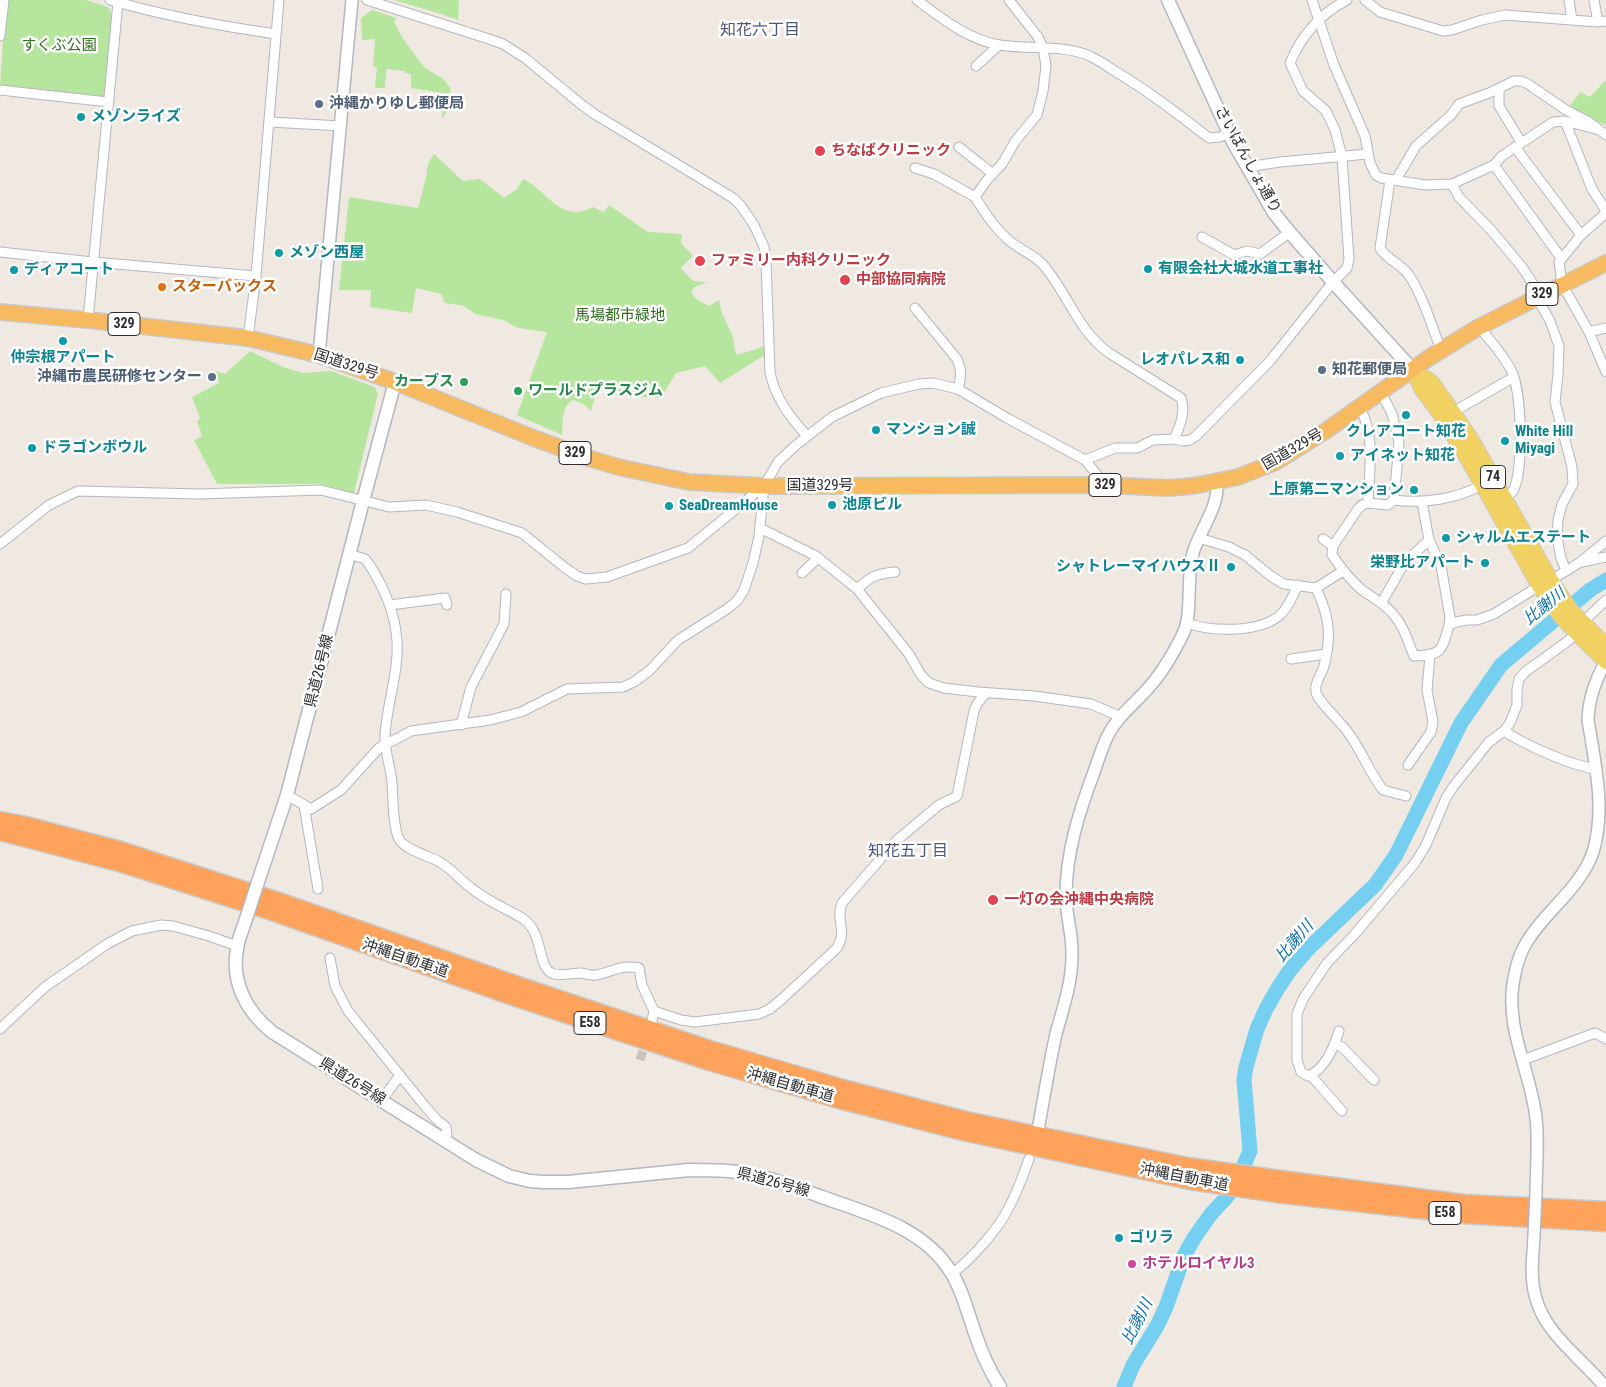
<!DOCTYPE html>
<meta charset="utf-8">
<style>
body{margin:0}
canvas{display:block;background:#efe9e1}
</style>
<canvas width="1606" height="1387"></canvas>
<script>
const ctx = document.querySelector('canvas').getContext('2d');
ctx.lineJoin = 'round';
function paint(path, color) { ctx.fillStyle = color; ctx.fill(path, 'evenodd'); }
function strokePath(path, color, width, dash) { ctx.strokeStyle = color; ctx.lineWidth = width; ctx.lineCap = dash ? 'butt' : 'round'; ctx.setLineDash(dash || []); ctx.stroke(path); }
function write(font, color, halo, rows, align = 'center') {
  ctx.font = font + ' "Roboto Condensed","Noto Sans JP",sans-serif'; ctx.lineWidth = 5; ctx.setLineDash([]); ctx.textBaseline = 'middle'; ctx.strokeStyle = halo; ctx.fillStyle = color; for (const [text, x, y, turn = 0] of rows) {
    ctx.save(); ctx.translate(x, y); ctx.rotate((+turn || 0) * Math.PI / 180); ctx.textAlign = isNaN(turn) ? turn : align; if (halo) ctx.strokeText(text, 0, 0); ctx.fillText(text, 0, 0); ctx.restore();
  }
}
const green = new Path2D(`
 M6 0H86L108 7 112 14 105 98 0 86Z
 M394 0H459L458 20 447 16Z
 M372 10 397 18 394 22 403 39 425 68 442 78 451 89 446 112 442 119 443 93 411 88V74L405 73V71L386 69 385 88H375L377 67H373L375 39 362 40 361 18Z
 M1606 80V125L1589 118 1569 107 1580 92 1590 97Z
 M434 154 463 181 480 179 504 198 517 189 523 179C547 190 561 225 593 207L604 212 609 205 648 232 682 234 681 243 693 256 681 268 693 281 707 282 695 287 691 292 696 299 709 306 719 300C721 316 727 321 732 335 735 342 733 348 737 355L769 345 770 372 763 356 720 383 705 366 676 373 661 398 616 395 597 389 591 411 585 405 574 400C561 404 563 424 562 435L517 415 547 332 518 328 503 320 475 314 464 306 445 303 441 294 416 288 412 313 370 307 371 290H339L349 197 418 208 426 178 428 164Z
 M250 351 283 367 303 373 331 371 375 387 378 394 354 493 320 484H217L194 440 202 436 197 421 200 418 192 397 219 383 216 371 225 374Z`);
const river = new Path2D(`
 M1124 1387 1133 1365 1157 1326 1166 1307 1184 1256 1194 1238 1211 1214 1224 1200 1235 1186 1250 1151 1244 1080 1246 1067 1257 1029 1266 1009 1278 988 1290 970 1308 949 1375 885 1396 855 1461 723 1501 665 1590 590 1606 580`);
const minorTunnel = new Path2D(`
 M640 1060 647 1038`);
const minor = new Path2D(`
 M110 0C164 16 220 26 276 34
 M367 0 492 40 503 44 525 58 582 105 596 115 733 198 741 206 754 225 764 247 766 261 770 372C775 398 790 417 807 436
 M917 0C941 18 970 41 1000 45 1030 50 1062 44 1090 56 1098 60 1106 65 1113 70 1147 90 1178 114 1209 138L1220 137 1229 133
 M1009 0 1038 37 1043 48 1046 66 1043 91 1037 115 1016 140 1002 164 987 180 975 197C985 213 996 230 1011 242 1022 251 1037 256 1045 267 1068 295 1079 332 1109 353L1181 398C1186 411 1180 427 1174 439
 M1312 0 1334 65 1365 136 1370 163 1376 175 1381 178 1425 185 1452 184 1494 165 1502 156 1553 122 1565 121 1599 130
 M1365 0 1380 12 1443 31 1452 30 1482 20 1505 15 1598 22 1606 21
 M1569 0 1572 20
 M1594 0 1598 22
 M0 36 4 0
 M976 66 999 45
 M1499 88V106L1521 142
 M0 90 108 102
 M1565 121 1592 189 1606 211
 M270 122 341 126
 M959 147 993 174
 M1515 147 1581 235
 M1494 165 1561 258
 M1247 167 1280 162 1368 154
 M915 168 934 174 975 197
 M1390 180 1380 248C1386 259 1401 264 1408 274 1422 293 1432 327 1441 350
 M1396 180 1416 146 1451 115 1459 104 1489 93 1514 81H1521L1528 84 1566 110 1589 122 1606 135
 M1452 184 1459 197 1491 230 1522 267 1535 287 1541 305 1550 321 1559 346 1558 374 1555 402 1572 467 1573 484 1562 504 1558 520 1557 537 1561 558 1566 571
 M1606 213 1581 235 1559 262 1562 284 1589 332 1606 328
 M1202 237 1234 255 1247 251 1260 254 1290 232
 M0 252 93 262 256 276
 M915 308 957 359C962 370 961 377 958 389
 M88 320 118 2
 M1479 327C1490 340 1503 354 1511 370 1522 389 1524 471 1513 491 1511 494 1508 496 1504 498
 M1589 332 1606 372
 M248 338 256 276 279 0
 M1381 392 1392 414 1399 442 1394 500
 M1360 408C1376 438 1369 470 1368 503L1362 505 1358 509 1333 546 1332 555C1341 568 1350 580 1362 590 1373 598 1384 603 1393 614 1404 626 1408 642 1414 656 1442 655 1442 651 1449 625L1456 622 1467 620H1477L1494 614 1539 586
 M1453 412 1514 377
 M1085 460 1115 448H1137L1153 440 1174 439 1183 441 1190 440 1196 436 1270 361 1333 282 1347 268 1349 259 1342 157 1335 130 1326 111 1303 91 1290 63C1301 36 1321 13 1347 0
 M1422 502 1429 540 1441 566 1450 617 1449 625
 M1368 503 1388 505 1394 500C1424 504 1456 499 1482 485
 M760 528 816 556 857 589 909 654 921 675 929 683 944 688 978 692 1034 696 1084 703 1091 704 1121 717
 M1199 538 1229 547 1245 555 1272 577 1284 584 1316 588 1343 571
 M1323 539 1333 546
 M0 544 49 505 78 491 199 494 321 490 389 507 426 505 457 512 522 533 564 567 577 576 586 579 607 577 688 548 764 486
 M349 554 365 559 369 564C384 588 395 612 397 641 399 671 387 704 385 735 384 751 391 767 392 783 393 797 393 828 399 839 404 849 428 856 438 861 451 868 459 879 470 887 485 900 505 908 522 918 545 932 536 969 554 974 563 976 572 973 581 973 586 974 590 976 596 975 613 972 620 964 639 968L642 985 654 1011 652 1021
 M1582 562 1606 557
 M802 573 818 558
 M1551 580 1579 563 1606 541
 M1316 588C1329 615 1332 636 1324 666 1322 674 1314 683 1316 692 1318 702 1340 721 1347 731 1361 749 1369 772 1383 790L1406 796
 M857 589C872 576 875 574 895 572
 M1382 602 1405 562 1429 540
 M390 605 445 598 447 605
 M1583 622 1606 600
 M1188 623C1211 632 1260 633 1280 615 1289 607 1293 595 1298 585
 M1291 659 1326 654
 M461 725 471 687 504 624 506 594
 M1504 731C1525 745 1570 765 1595 769
 M1408 765 1431 732 1433 722 1427 690 1430 655
 M287 795 311 809 341 790 379 748 411 731 490 720 521 712 567 689 623 687 634 682 649 671 678 640 727 609 737 601 744 590 753 563 759 536 764 486 778 462 795 446 832 417 881 393 919 384 933 383 958 389 1007 418 1085 460 1098 476 1103 485
 M304 805 318 889
 M330 958 335 986 348 1011 424 1105 437 1120 446 1127 447 1134 445 1140
 M654 1011 681 1020 695 1022 759 1014 770 1009 783 998 837 948C848 930 835 921 842 903L897 840 939 805 957 796 974 711 977 704 986 693
 M0 1029 45 987 107 944 132 931 161 925 173 926 209 936 237 946
 M1339 1031C1334 1047 1325 1070 1308 1076L1301 1072 1297 1060V1014L1303 999 1327 963 1354 935 1415 863 1426 845 1446 798 1453 787 1489 742 1504 731 1510 723 1517 705V689L1519 679 1525 672 1568 641 1576 633
 M1335 1044 1342 1047 1374 1080
 M1523 1060 1595 1033 1606 1039
 M1312 1075 1314 1079 1342 1111
 M382 1100 400 1075
 M952 1274C970 1260 998 1230 1008 1209 1017 1193 1023 1176 1029 1159`);
const tertiary = new Path2D(`
 M319 355 352 0
 M1038 1130C1044 1098 1049 1065 1056 1034 1063 1008 1072 983 1072 956 1073 936 1066 916 1066 896 1066 853 1079 812 1094 772 1098 760 1102 748 1107 737 1117 716 1136 703 1151 685 1164 670 1174 652 1183 634 1193 613 1186 578 1193 553 1200 529 1219 508 1217 482
 M1536 1194C1536 1169 1539 1143 1536 1118 1531 1073 1506 1030 1513 984 1515 971 1518 958 1524 947 1542 913 1580 890 1593 852 1606 809 1595 764 1588 720 1589 698 1595 681 1606 661
 M1534 1236C1533 1256 1530 1276 1535 1295 1544 1334 1581 1357 1605 1387`);
const secondary = new Path2D(`
 M1168 0 1233 142 1274 213 1286 228 1333 282 1412 369
 M258 882 287 795 363 501 395 382
 M246 919C243 929 238 939 237 949 231 982 246 1011 272 1032L476 1160 509 1176 530 1181 543 1182H568L689 1170C705 1170 722 1170 738 1172 767 1176 795 1187 822 1197 869 1214 923 1227 951 1272 963 1291 968 1314 976 1336 982 1354 990 1371 1000 1387`);
const primary = new Path2D(`
 M1412 369 1422 390 1440 414 1468 460 1539 586 1561 617 1585 642 1606 662
 M1413 370 1432 382 1453 412 1472 440 1551 580 1571 610 1606 645`);
const trunk = new Path2D(`
 M0 312 88 320 248 338 319 355 395 382 531 437 585 457 618 467 689 482 764 486 1103 485 1168 488 1193 486 1238 477 1276 462 1327 430 1430 357 1479 327 1606 263`);
const motorway = new Path2D(`
 M0 820 26 825 121 850 279 901 521 986 710 1049 843 1088 966 1120 1188 1166 1288 1180 1464 1203 1606 1210
 M0 832 119 863 272 912 516 998 706 1061 839 1100 963 1132 1190 1181 1284 1195 1463 1215 1606 1223`);
const tertiaryBridge = new Path2D(`
 M1534 1236 1536 1194`);
const secondaryBridge = new Path2D(`
 M246 919 258 882`);
const markers = [
 [319,104,5,"#5c6f8a"],
 [81,117,5,"#0f9aa8"],
 [820,151,6,"#e0444e"],
 [279,253,5,"#0f9aa8"],
 [700,261,6,"#e0444e"],
 [1148,269,5,"#0f9aa8"],
 [14,270,5,"#0f9aa8"],
 [845,280,6,"#e0444e"],
 [162,287,5,"#e8710a"],
 [63,341,5,"#0f9aa8"],
 [1240,360,5,"#0f9aa8"],
 [1322,370,5,"#5c6f8a"],
 [212,377,5,"#5c6f8a"],
 [464,382,5,"#2e9e5b"],
 [518,391,5,"#2e9e5b"],
 [1406,415,5,"#0f9aa8"],
 [876,430,5,"#0f9aa8"],
 [1505,441,5,"#0f9aa8"],
 [32,448,5,"#0f9aa8"],
 [1340,456,5,"#0f9aa8"],
 [1414,490,5,"#0f9aa8"],
 [832,505,5,"#0f9aa8"],
 [669,506,5,"#0f9aa8"],
 [1446,538,5,"#0f9aa8"],
 [1485,563,5,"#0f9aa8"],
 [1231,567,5,"#0f9aa8"],
 [993,900,6,"#e0444e"],
 [1119,1238,5,"#0f9aa8"],
 [1132,1264,5,"#d1479c"]
];
const shields = [
 [1542,294,32],
 [124,324,32],
 [575,453,32],
 [1493,477,25],
 [1105,485,32],
 [590,1023,32],
 [1445,1213,32]
];
const shieldNames = [
 ["329",1542,294],
 ["329",124,324],
 ["329",575,453],
 ["74",1493,477],
 ["329",1105,485],
 ["E58",590,1023],
 ["E58",1445,1213]
];
const parkNames = [
 ["すくぶ公園",59,46],
 ["馬場都市緑地",620,316]
];
const serviceNames = [
 ["沖縄かりゆし郵便局",329,104],
 ["知花郵便局",1332,370],
 ["沖縄市農民研修センター",202,377,"right"]
];
const cultureNames = [
 ["メゾンライズ",91,117],
 ["メゾン西屋",289,253],
 ["有限会社大城水道工事社",1158,269],
 ["ディアコート",24,270],
 ["仲宗根アパート",63,358,"center"],
 ["レオパレス和",1230,360,"right"],
 ["マンション誠",886,430],
 ["クレアコート知花",1406,432,"center"],
 ["White Hill",1515,432],
 ["Miyagi",1515,449],
 ["ドラゴンボウル",42,448],
 ["アイネット知花",1350,456],
 ["上原第二マンション",1404,490,"right"],
 ["池原ビル",842,505],
 ["SeaDreamHouse",679,506],
 ["シャルムエステート",1456,538],
 ["栄野比アパート",1475,563,"right"],
 ["シャトレーマイハウスⅡ",1221,567,"right"],
 ["ゴリラ",1129,1238]
];
const healthNames = [
 ["ちなばクリニック",831,151],
 ["ファミリー内科クリニック",711,261],
 ["中部協同病院",856,280],
 ["一灯の会沖縄中央病院",1004,900]
];
const streetNames = [
 ["さいばんしょ通り",1247,160,61],
 ["国道329号",346,365,18],
 ["国道329号",1293,450,-30],
 ["国道329号",820,486],
 ["県道26号線",320,671,-76],
 ["沖縄自動車道",405,959,19],
 ["県道26号線",352,1082,32],
 ["沖縄自動車道",790,1086,16],
 ["沖縄自動車道",1184,1178,11],
 ["県道26号線",773,1183,15]
];
const foodNames = [
 ["スターバックス",172,287]
];
const leisureNames = [
 ["カーブス",454,382],
 ["ワールドプラスジム",528,391,"left"]
];
const hotelNames = [
 ["ホテルロイヤル3",1142,1264]
];
const neighbourhoodNames = [
 ["知花六丁目",760,31],
 ["知花五丁目",908,852]
];
const waterNames = [
 ["比謝川",1545,607,-39],
 ["比謝川",1295,942,-49],
 ["比謝川",1138,1322,-63]
];
paint(green, '#b6e59e');
strokePath(river, '#75cff0', 15);
strokePath(minorTunnel, '#c8c4bd', 9, [9, 4.5]);
strokePath(minor, '#b4b7c1', 11);
strokePath(tertiary, '#b4b7c1', 14);
strokePath(secondary, '#b4b7c1', 15);
strokePath(primary, '#c9c9c9', 16);
strokePath(trunk, '#c9c9c9', 18);
strokePath(motorway, '#c9c9c9', 19);
strokePath(minor, '#fff', 9);
strokePath(tertiary, '#fff', 11);
strokePath(secondary, '#fff', 12);
strokePath(primary, '#f2d163', 14);
strokePath(trunk, '#f8ba60', 15);
strokePath(motorway, '#ffa35c', 16);
strokePath(tertiaryBridge, '#b4b7c1', 14, []);
strokePath(secondaryBridge, '#b4b7c1', 15, []);
strokePath(tertiaryBridge, '#fff', 11);
strokePath(secondaryBridge, '#fff', 12);
for (const [x, y, r, color] of markers) { const dot = new Path2D(); dot.arc(x, y, r, 0, 2 * Math.PI); ctx.fillStyle = color; ctx.fill(dot); strokePath(dot, '#fff', 2); }
for (const [x, y, w] of shields) { const box = new Path2D(); box.roundRect(x - w / 2, y - 11.5, w, 23, 4); ctx.fillStyle = '#fff'; ctx.fill(box); strokePath(box, '#2e2e2e', 1); }
write('bold 14px', '#2e2e2e', null, shieldNames);
write('15px', '#2c6e1b', '#fff', parkNames);
write('bold 15px', '#4e5e75', '#fff', serviceNames, 'left');
write('bold 15px', '#0d838f', '#fff', cultureNames, 'left');
write('bold 15px', '#be3a42', '#fff', healthNames, 'left');
write('15px', '#2e2e2e', '#fff', streetNames);
write('bold 15px', '#c56008', '#fff', foodNames, 'left');
write('bold 15px', '#27864d', '#fff', leisureNames, 'right');
write('bold 15px', '#b23c85', '#fff', hotelNames, 'left');
write('16px', '#4d5680', '#fff', neighbourhoodNames);
write('italic 16px', '#0d6fa3', '#fff', waterNames);
</script>
